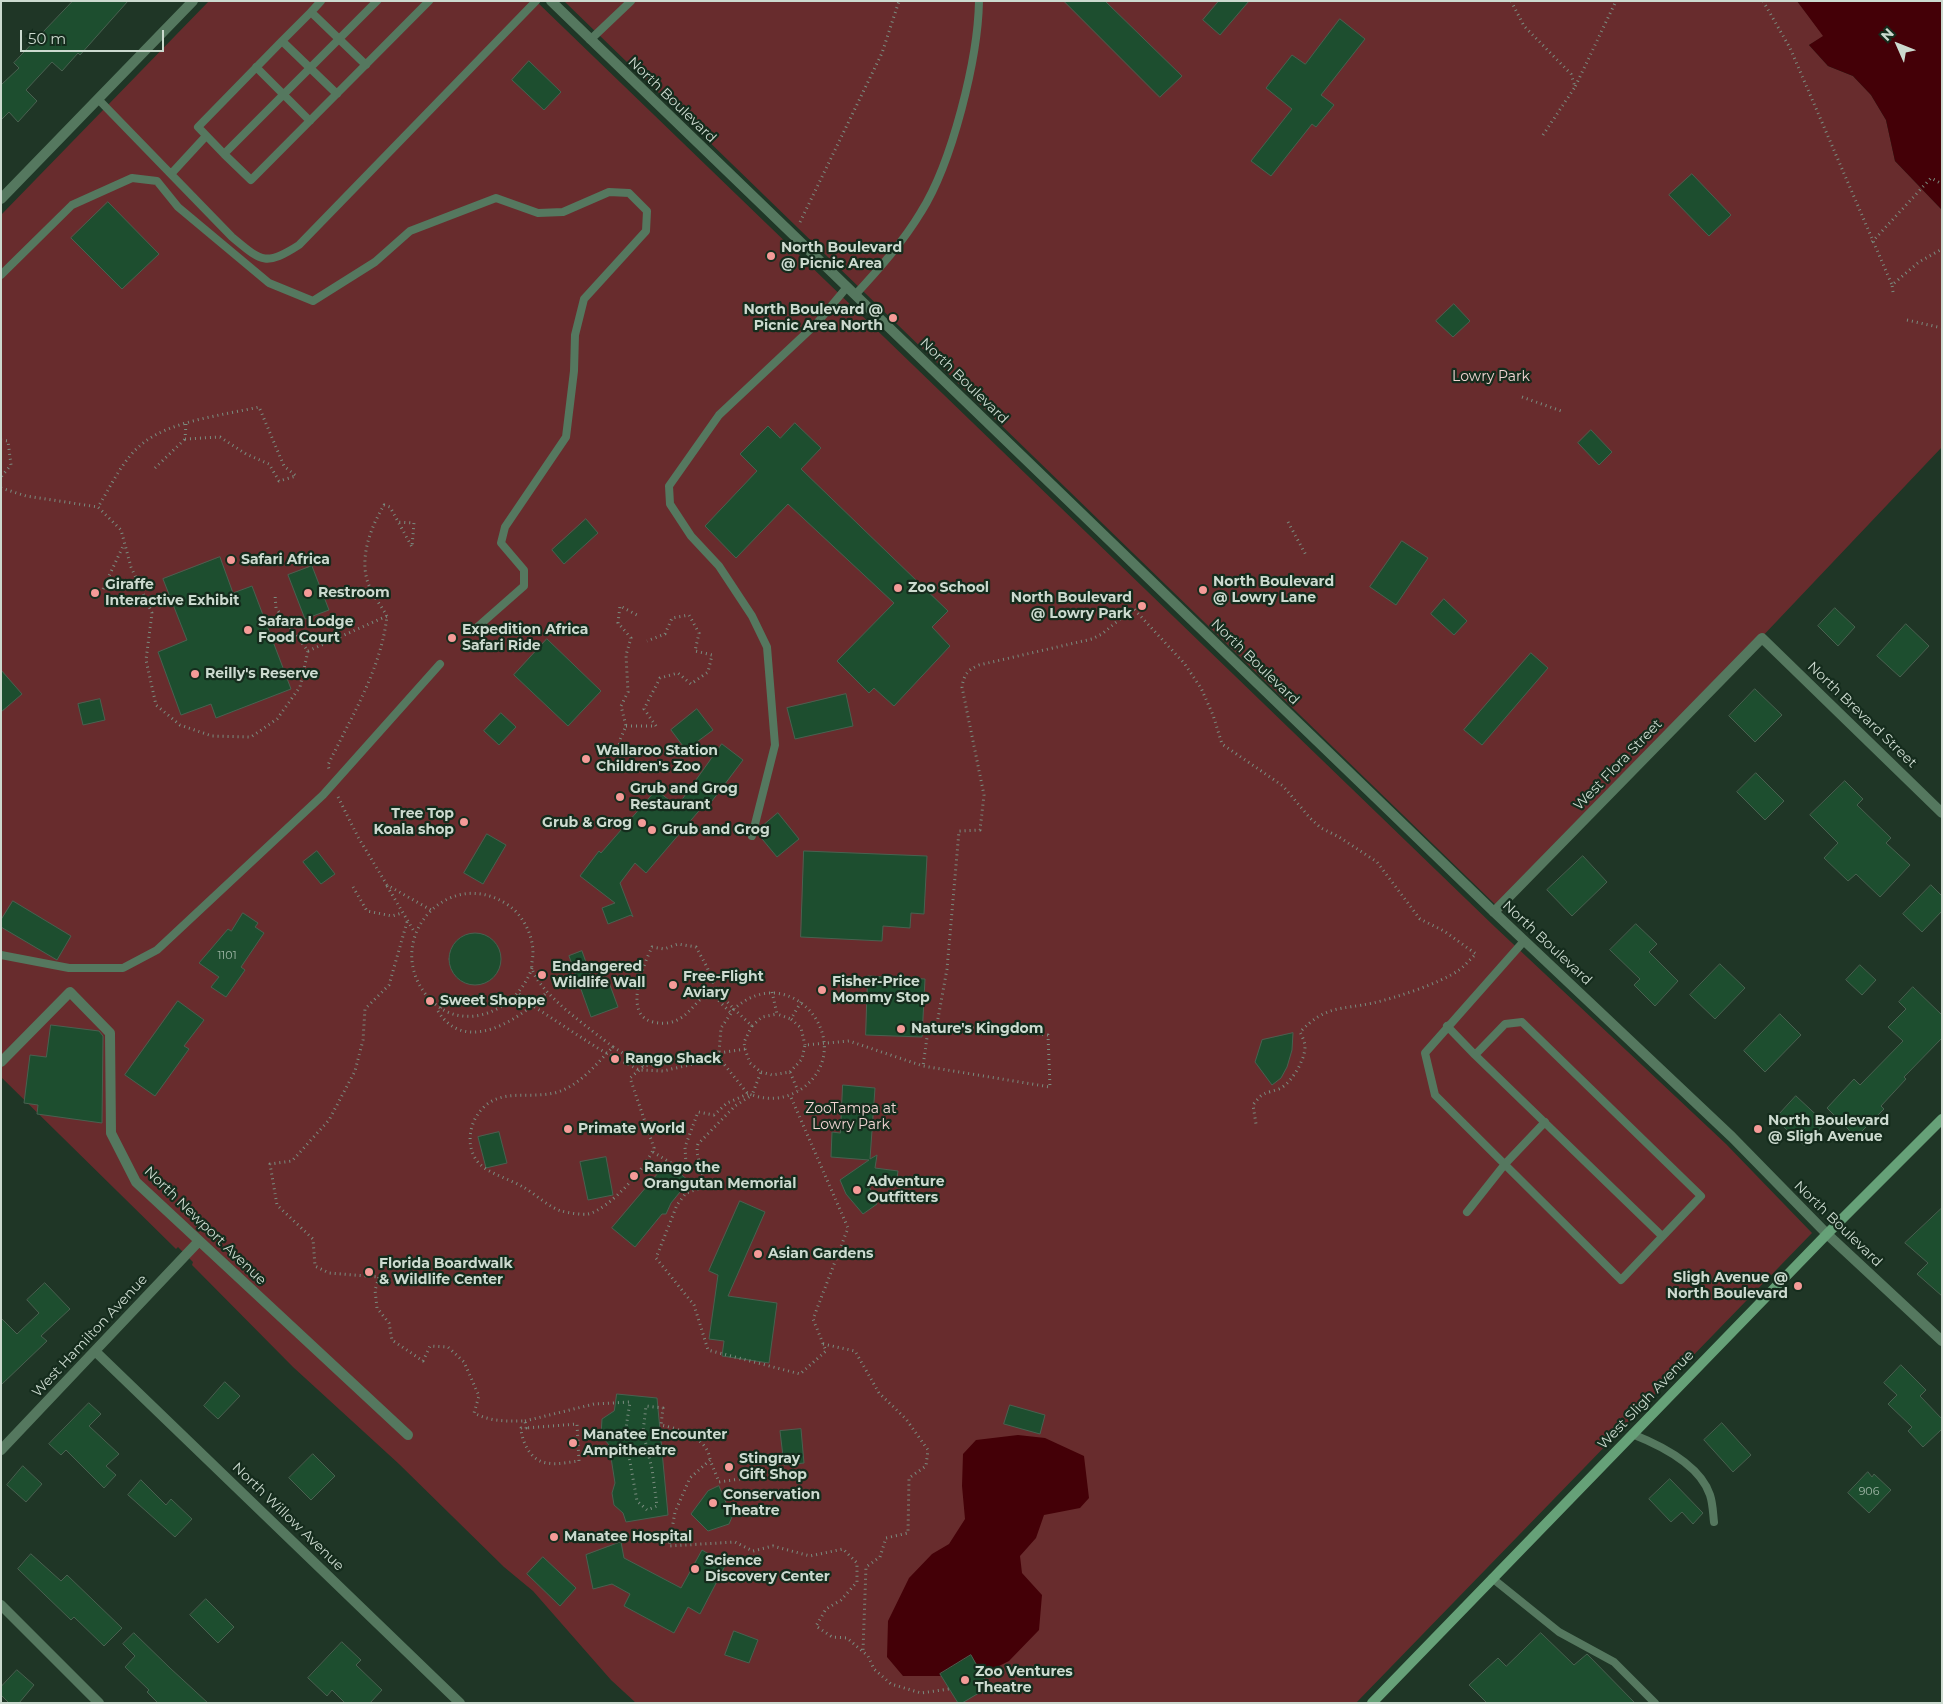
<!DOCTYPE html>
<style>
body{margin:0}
#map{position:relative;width:1943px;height:1704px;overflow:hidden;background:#1f3626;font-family:Montserrat,sans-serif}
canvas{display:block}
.frame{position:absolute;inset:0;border:2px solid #ccdacf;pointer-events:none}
.north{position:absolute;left:1873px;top:20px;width:50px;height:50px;-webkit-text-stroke:4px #152c1d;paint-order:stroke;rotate:314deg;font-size:14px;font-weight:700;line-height:20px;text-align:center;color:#ccdacf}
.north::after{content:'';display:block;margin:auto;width:18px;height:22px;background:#ccdacf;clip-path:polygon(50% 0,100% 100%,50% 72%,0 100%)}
.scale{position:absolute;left:20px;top:30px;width:144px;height:22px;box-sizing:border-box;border:2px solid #ccdacf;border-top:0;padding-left:6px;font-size:15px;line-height:18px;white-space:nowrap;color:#ccdacf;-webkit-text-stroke:4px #152c1d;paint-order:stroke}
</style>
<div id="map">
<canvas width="1943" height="1704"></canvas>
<div class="frame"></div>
<div class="north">N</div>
<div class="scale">50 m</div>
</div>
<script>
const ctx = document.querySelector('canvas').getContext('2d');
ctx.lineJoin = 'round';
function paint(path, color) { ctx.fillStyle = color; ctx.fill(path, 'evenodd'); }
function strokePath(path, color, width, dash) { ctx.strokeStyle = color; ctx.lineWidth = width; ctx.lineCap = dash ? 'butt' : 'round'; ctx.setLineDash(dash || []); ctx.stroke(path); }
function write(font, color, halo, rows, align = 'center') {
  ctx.font = font + ' Montserrat,sans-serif'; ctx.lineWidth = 4.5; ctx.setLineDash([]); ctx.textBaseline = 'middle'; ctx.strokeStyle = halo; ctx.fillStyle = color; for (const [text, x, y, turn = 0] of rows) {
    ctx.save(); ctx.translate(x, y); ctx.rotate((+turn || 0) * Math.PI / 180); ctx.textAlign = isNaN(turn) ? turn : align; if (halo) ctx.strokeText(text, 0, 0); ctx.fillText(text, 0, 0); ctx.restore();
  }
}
const green = new Path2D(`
 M209 1H536L1495 927 1726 1144 1812 1233 1356 1703H636L611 1680 533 1591 504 1567 399 1464 293 1367 192 1265 193 1262 178 1247 176 1249 1 1077V215Z
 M564 1H1797L1824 36 1809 45 1828 66 1853 76 1871 95 1886 120 1895 161 1942 210V447L1502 911Z`);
const water = new Path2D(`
 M1797 1H1942V210L1895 161 1886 120 1871 95 1853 76 1828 66 1809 45 1823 36Z
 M1018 1435 1045 1438 1084 1456 1089 1498 1080 1508 1044 1515 1036 1538 1020 1556 1022 1573 1042 1595 1039 1630 1009 1661 989 1671 958 1676H903L887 1657 888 1621 909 1578 932 1554 949 1544 965 1519 962 1486 963 1454 976 1440Z`);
const building = new Path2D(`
 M73 1H128L80 55 78 53 62 71 52 62 26 90 37 101 18 122 9 112 1 120V85L19 68 14 63Z
 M1064 1H1105L1182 76 1160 97Z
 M1219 1H1249L1220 35 1203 20Z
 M1340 19 1365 39 1321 95 1334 105 1316 127 1312 124 1271 176 1251 161 1292 109 1266 88 1292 55 1305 64Z
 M529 61 561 92 544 110 512 80Z
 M1692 174 1731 215 1709 236 1669 195Z
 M108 202 159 254 122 289 71 238Z
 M1454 304 1470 321 1453 337 1436 321Z
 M795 423 821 448 801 469 948 611 932 627 950 646 894 706 874 688 869 693 837 661 894 603 788 504 736 558 705 526 757 471 740 454 768 426 780 438Z
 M1591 430 1612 452 1599 465 1578 443Z
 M586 519 598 533 564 564 552 550Z
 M1402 541 1428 558 1396 605 1370 587Z
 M220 557 233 593 252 586 291 689 216 718 211 704 181 715 158 652 187 640 163 579Z
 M312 566 329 610 305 619 288 575Z
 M1444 599 1467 621 1454 635 1431 614Z
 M1835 608 1855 627 1838 646 1818 626Z
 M1906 624 1929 646 1900 677 1877 656Z
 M547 639 601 691 568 726 514 675Z
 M1531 653 1548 668 1482 745 1464 730Z
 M1 670 22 694 1 712Z
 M1755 689 1782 715 1755 742 1729 716Z
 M846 694 853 726 795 739 787 708Z
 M100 699 105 720 83 725 78 704Z
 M697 709 713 730 686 750 671 730Z
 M501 713 516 727 499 745 484 731Z
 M722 744 743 760 712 801 709 799 646 873 635 863 620 883 633 917 631 915 608 924 602 908 615 903 580 876 599 851 601 853 656 790 677 806Z
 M1756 773 1784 801 1765 820 1737 792Z
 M1845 781 1863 799 1857 805 1891 838 1886 843 1910 865 1880 897 1856 874 1848 881 1824 858 1838 843 1810 815Z
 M778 813 799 839 777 857 758 834 760 828Z
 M487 834 506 845 483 884 464 873Z
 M317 851 335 874 321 884 303 862Z
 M804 851 927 856 924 914 911 913 910 928 883 926 882 941 801 937Z
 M1583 856 1607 882 1572 916 1547 890Z
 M1931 885 1942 896V911L1922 932 1903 914Z
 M13 901 71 936 57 960 1 927V920Z
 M243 913 258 923 255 927 264 933 241 967 245 970 226 997 211 987 219 977 199 963 228 929 231 931Z
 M1636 924 1657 944 1649 952 1678 981 1655 1006 1634 985 1640 979 1610 950Z
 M449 959a26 26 0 1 1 52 0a26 26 0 1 1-52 0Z
 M582 951 593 982 607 977 618 1007 591 1017 569 956Z
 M1720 964 1745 988 1715 1019 1690 995Z
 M1860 965 1876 980 1862 995 1846 980Z
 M868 976 925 979 922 1037 866 1035Z
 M1913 987 1942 1015V1038L1904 1077 1906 1079 1881 1106 1884 1109 1856 1137 1827 1108 1854 1079 1860 1085 1903 1041 1888 1027 1906 1009 1899 1002Z
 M178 1001 204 1020 184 1046 189 1049 155 1096 125 1075Z
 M1780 1014 1801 1035 1765 1072 1744 1051Z
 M51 1025 99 1031 103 1036 102 1123 37 1114 38 1105 24 1103 30 1055 46 1057Z
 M1293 1033 1292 1050 1287 1067 1281 1078 1272 1085 1255 1062 1262 1040Z
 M843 1085 875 1088 870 1159 877 1155 875 1168 898 1171 896 1186 867 1182 877 1204 863 1214 846 1194 840 1180 869 1160 831 1157 832 1132 840 1133Z
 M1796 1096 1825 1123 1805 1146 1775 1119Z
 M499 1132 507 1163 486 1168 478 1137Z
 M606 1157 613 1195 588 1200 580 1162Z
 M667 1163 689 1181 671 1203 666 1214H662L635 1247 612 1228Z
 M740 1201 765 1212 728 1296 777 1303 769 1363 722 1356 724 1341 709 1339 718 1275 709 1271Z
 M1942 1208V1296L1917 1274 1928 1263 1905 1243Z
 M45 1283 70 1309 41 1336 47 1341 1 1385V1318L17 1334 39 1313 27 1300Z
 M1901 1365 1926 1390 1920 1396 1942 1419V1429L1923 1447 1908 1431 1912 1427 1888 1404 1897 1395 1884 1383Z
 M225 1382 240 1396 218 1419 204 1406Z
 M617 1394 657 1398 668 1515 626 1522 623 1513 614 1505 612 1493 615 1483 609 1445 601 1435 602 1419 614 1411Z
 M89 1403 101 1414 89 1426 119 1454 106 1466 116 1475 104 1488 66 1450 61 1455 49 1444Z
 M1010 1405 1045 1415 1040 1434 1004 1424Z
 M1722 1423 1751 1455 1733 1472 1704 1440Z
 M801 1429 804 1463 784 1465 780 1431Z
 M313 1454 335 1476 311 1500 289 1478Z
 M23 1466 42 1484 26 1502 7 1485Z
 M1868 1472 1872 1477 1874 1474 1891 1490 1869 1513 1848 1493Z
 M1670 1479 1703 1513 1693 1524 1682 1512 1671 1522 1649 1499Z
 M141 1480 166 1505 171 1499 192 1519 175 1537 128 1495Z
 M719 1486 732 1517 729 1524 708 1531 691 1514 708 1491Z
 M621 1542 624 1558 681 1588 702 1550 726 1564 700 1614 688 1607 674 1633 624 1606 630 1594 612 1584 593 1589 586 1555Z
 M31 1554 61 1581 67 1575 122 1628 104 1646 74 1617 71 1620 18 1569Z
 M543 1557 576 1588 560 1606 527 1574Z
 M206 1599 234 1627 218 1643 190 1615Z
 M734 1631 758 1640 749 1663 725 1655Z
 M134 1633 170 1668 208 1703H158L147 1692 149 1690 125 1667 135 1656 123 1644Z
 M1541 1633 1574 1665 1587 1654 1635 1703H1487L1469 1685 1498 1658 1506 1666Z
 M342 1642 361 1660 356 1665 382 1690 370 1703H345L332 1690 327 1696 308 1678Z
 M971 1655 989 1687 962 1703H958L940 1674Z
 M17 1670 34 1685 19 1703H9L1 1695V1687Z`);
const path = new Path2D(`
 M1511 1 1524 26 1571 74 1575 87 1616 1
 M1763 1 1790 48 1892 285
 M1543 135 1575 87
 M800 222 882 53 899 1
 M1872 242 1931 178 1942 184
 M1893 292 1892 285 1919 262 1942 249
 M1907 320 1942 328
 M1522 397 1564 412
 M186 424 185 439 220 437 246 454 269 464 279 481 296 476 284 466 259 407C224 415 169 421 142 444 123 459 111 486 98 507L121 530 131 567 152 613 146 660 156 705 180 725 212 736 251 737 277 719 300 687 308 651 276 608 275 595
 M1 440 8 441 11 465 1 477
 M155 468 185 439
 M1 488 26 496 98 507
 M1288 522 1307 557
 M103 589 124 544
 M387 616C381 606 372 594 368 583 359 557 371 527 384 505L390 507 412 547 414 523 397 522
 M308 651 387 616C381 670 351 717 328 765L329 769
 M626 726H656L644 709 660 678 678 673 691 684 708 672 712 655 695 651 699 633 689 615 672 618 665 634 647 641
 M623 753 619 742 626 726 621 706 628 692 626 655 631 638 618 623 620 606 637 615
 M338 797 358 837 387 885 431 910
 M387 886 415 933
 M353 887 367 911 392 916 402 913
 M407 922 389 985 365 1009 363 1040 355 1071 329 1120 292 1161 270 1164 277 1205 313 1239 315 1266 329 1273 379 1277 375 1290 377 1308 389 1323 392 1340 423 1361 430 1346 448 1347 464 1362 479 1396 474 1413C491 1422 507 1421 525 1421L526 1428H521C522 1443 531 1461 547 1463 557 1465 569 1462 579 1461L577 1424 526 1428
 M532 968C517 1012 460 1036 427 996 381 940 448 864 508 905 523 915 533 935 533 953 533 958 531 964 532 968 538 993 592 1030 613 1047 596 1064 579 1087 554 1093 529 1099 501 1088 482 1109 466 1126 465 1156 486 1169 497 1176 511 1180 523 1187 534 1193 551 1209 562 1211 568 1213 582 1215 588 1214 610 1209 646 1167 654 1148L630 1078 644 1066 719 1053 721 1028 734 1009 716 990 707 967 696 947 678 944 664 949 652 947C644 964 622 1015 653 1022 662 1024 670 1024 679 1019 691 1013 698 997 711 993L730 1012
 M772 992 777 1014 791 1019
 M519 994 533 1006 599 1049 639 1070 663 1071 719 1058
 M801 1002 791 1019 801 1028 805 1045
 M441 1007 438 1011C465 1056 521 1019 547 992
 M937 1024 947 969 959 831 980 830 984 795 962 687C964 674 968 670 979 665L1092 639 1102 634 1133 608 1184 663 1201 688 1213 715 1222 744 1283 786 1310 818 1321 828 1339 837 1377 862 1420 919 1444 931 1476 954C1470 959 1465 966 1459 970 1441 983 1395 998 1373 1003 1340 1010 1326 1005 1300 1032 1302 1036 1305 1042 1305 1047 1305 1060 1291 1084 1279 1089 1265 1094 1263 1091 1253 1105L1256 1124
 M752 1026 744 1042 745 1049 719 1053V1058L748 1094 752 1095 735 1106 698 1144C694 1155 705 1172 704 1187L686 1193 677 1205 656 1258 694 1305 708 1350 800 1374 826 1351 813 1319 848 1228 790 1095
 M613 1047 644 1066
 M745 1049 750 1063 761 1072 752 1095C770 1101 787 1099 803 1088 860 1044 791 957 734 1009L752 1026 762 1017 777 1014
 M761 1072 772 1075 790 1072 798 1091
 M790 1072 802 1059 805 1045 849 1041 923 1066 1050 1087 1048 1035 929 1023 923 1066
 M653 1152 681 1169 686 1164 685 1147 698 1112 714 1115 727 1103 748 1094
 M823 1344 855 1351 879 1393 906 1419 928 1450 926 1466 909 1478 908 1533 886 1538 880 1557 866 1567 863 1650
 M525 1421 594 1404 630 1402 625 1434 637 1501 647 1510 657 1506 652 1469 643 1432 646 1406 663 1408 661 1425C680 1429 707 1438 710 1459
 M740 1479 719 1482 710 1460 690 1478 675 1512 669 1546 735 1542 753 1551 773 1546 810 1556 843 1549 857 1563V1582L841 1600 826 1609 816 1626 832 1637 847 1638 868 1656 874 1669 891 1684 921 1693 949 1689`);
const service = new Path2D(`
 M377 1 224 154 251 180 429 1
 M311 12 321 1
 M590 40 631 1
 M282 41 311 12 366 65
 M256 67 310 121
 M98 99 232 237C261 261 265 267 299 245L536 1
 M224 154 198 127 282 41 337 94
 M171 174 206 136
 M1 275 72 205 132 178 157 181 178 207 269 283 313 301 375 262 410 231 496 198 538 213 563 212 609 192 629 193 647 211 646 231 584 299 575 335 574 371 566 437 505 527 501 543 524 570V586L474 630
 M855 295C879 269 903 242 921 212 952 163 978 59 979 1
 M752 836 775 745 767 647 752 616 719 566 691 536 670 504 669 486 719 415 817 323 847 287
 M1 955 69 968H123L157 950 323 795 440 664
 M1447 1026 1475 1055 1505 1024 1522 1022 1701 1196 1621 1280 1435 1095 1425 1053 1524 941
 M1475 1055 1662 1236
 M1467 1212 1505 1164 1545 1122
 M1632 1434C1660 1445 1700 1465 1710 1495 1713 1504 1713 1514 1714 1522
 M1492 1578 1559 1632 1614 1662 1655 1703`);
const minor = new Path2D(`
 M1 199 193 1
 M1494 912 1762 638 1942 813
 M1 1062 70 992 110 1033 111 1133 136 1182 408 1435
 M1827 1234 1942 1341
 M96 1352 460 1703
 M1 1450 199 1241
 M1 1605 99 1703`);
const tertiary = new Path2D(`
 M551 1 1494 912 1732 1137 1827 1234`);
const secondary = new Path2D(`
 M1372 1703 1827 1234 1942 1119`);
const markers = [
 [771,256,5,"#f59b98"],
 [893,318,5,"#f59b98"],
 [231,560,5,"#f59b98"],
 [898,588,5,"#f59b98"],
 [1203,590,5,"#f59b98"],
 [95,593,5,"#f59b98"],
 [308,593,5,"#f59b98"],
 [1142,606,5,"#f59b98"],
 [248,630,5,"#f59b98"],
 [452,638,5,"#f59b98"],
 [195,674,5,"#f59b98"],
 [586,759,5,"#f59b98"],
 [620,797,5,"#f59b98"],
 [464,822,5,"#f59b98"],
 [642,823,5,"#f59b98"],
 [652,830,5,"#f59b98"],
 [542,975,5,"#f59b98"],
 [673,985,5,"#f59b98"],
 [822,990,5,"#f59b98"],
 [430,1001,5,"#f59b98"],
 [901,1029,5,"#f59b98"],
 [615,1059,5,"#f59b98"],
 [568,1129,5,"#f59b98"],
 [1758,1129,5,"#f59b98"],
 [634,1176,5,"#f59b98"],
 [857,1190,5,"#f59b98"],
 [758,1254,5,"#f59b98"],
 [369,1272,5,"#f59b98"],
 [1798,1286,5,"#f59b98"],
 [573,1443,5,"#f59b98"],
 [729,1467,5,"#f59b98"],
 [713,1503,5,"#f59b98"],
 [554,1537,5,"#f59b98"],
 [695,1569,5,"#f59b98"],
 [965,1680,5,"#f59b98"]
];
const numberNames = [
 ["1101",227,956],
 ["906",1869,1492]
];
const streetNames = [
 ["North Boulevard",672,100,44],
 ["North Boulevard",964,381,44],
 ["North Boulevard",1255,662,44],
 ["North Brevard Street",1862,715,44],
 ["West Flora Street",1618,765,-46],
 ["North Boulevard",1547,943,43],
 ["North Boulevard",1838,1224,44],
 ["North Newport Avenue",205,1226,44],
 ["West Hamilton Avenue",90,1336,-47],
 ["West Sligh Avenue",1646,1400,-46],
 ["North Willow Avenue",288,1517,44]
];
const poiNames = [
 ["North Boulevard",781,248],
 ["@ Picnic Area",781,264],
 ["North Boulevard @",883,310,"right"],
 ["Picnic Area North",883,326,"right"],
 ["Safari Africa",241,560],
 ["North Boulevard",1213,582],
 ["@ Lowry Lane",1213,598],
 ["Giraffe",105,585],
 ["Interactive Exhibit",105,601],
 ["Zoo School",908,588],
 ["Restroom",318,593],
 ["North Boulevard",1132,598,"right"],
 ["@ Lowry Park",1132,614,"right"],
 ["Safara Lodge",258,622],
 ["Food Court",258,638],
 ["Expedition Africa",462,630],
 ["Safari Ride",462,646],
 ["Reilly's Reserve",205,674],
 ["Wallaroo Station",596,751],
 ["Children's Zoo",596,767],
 ["Grub and Grog",630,789],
 ["Restaurant",630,805],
 ["Tree Top",454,814,"right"],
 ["Koala shop",454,830,"right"],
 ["Grub & Grog",632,823,"right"],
 ["Grub and Grog",662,830],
 ["Endangered",552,967],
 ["Wildlife Wall",552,983],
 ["Free-Flight",683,977],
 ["Aviary",683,993],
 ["Fisher-Price",832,982],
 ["Mommy Stop",832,998],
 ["Sweet Shoppe",440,1001],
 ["Nature's Kingdom",911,1029],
 ["Rango Shack",625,1059],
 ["North Boulevard",1768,1121],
 ["@ Sligh Avenue",1768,1137],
 ["Primate World",578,1129],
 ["Rango the",644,1168],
 ["Orangutan Memorial",644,1184],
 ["Adventure",867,1182],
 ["Outfitters",867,1198],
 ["Asian Gardens",768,1254],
 ["Florida Boardwalk",379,1264],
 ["& Wildlife Center",379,1280],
 ["Sligh Avenue @",1788,1278,"right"],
 ["North Boulevard",1788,1294,"right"],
 ["Manatee Encounter",583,1435],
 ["Ampitheatre",583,1451],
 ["Stingray",739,1459],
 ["Gift Shop",739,1475],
 ["Conservation",723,1495],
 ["Theatre",723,1511],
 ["Manatee Hospital",564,1537],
 ["Science",705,1561],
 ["Discovery Center",705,1577],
 ["Zoo Ventures",975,1672],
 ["Theatre",975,1688]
];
const parkNames = [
 ["Lowry Park",1491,377],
 ["ZooTampa at",851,1109],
 ["Lowry Park",851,1125]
];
paint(green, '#682c2d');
paint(water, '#440007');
paint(building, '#1d4e2f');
strokePath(building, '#496150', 1);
strokePath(path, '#7a8c7f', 3, [1, 4]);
strokePath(service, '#55785f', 8);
strokePath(minor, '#55785f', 10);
strokePath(tertiary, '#55785f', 10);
strokePath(secondary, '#66a178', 10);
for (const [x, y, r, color] of markers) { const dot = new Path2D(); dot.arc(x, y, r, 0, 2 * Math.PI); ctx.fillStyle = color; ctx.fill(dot); strokePath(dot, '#152c1d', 2); }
write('11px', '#a0b7a7', null, numberNames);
write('14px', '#ccdacf', '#152c1d', streetNames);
write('bold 14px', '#ccdacf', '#152c1d', poiNames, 'left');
write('14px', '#f1d5d3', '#152c1d', parkNames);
</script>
